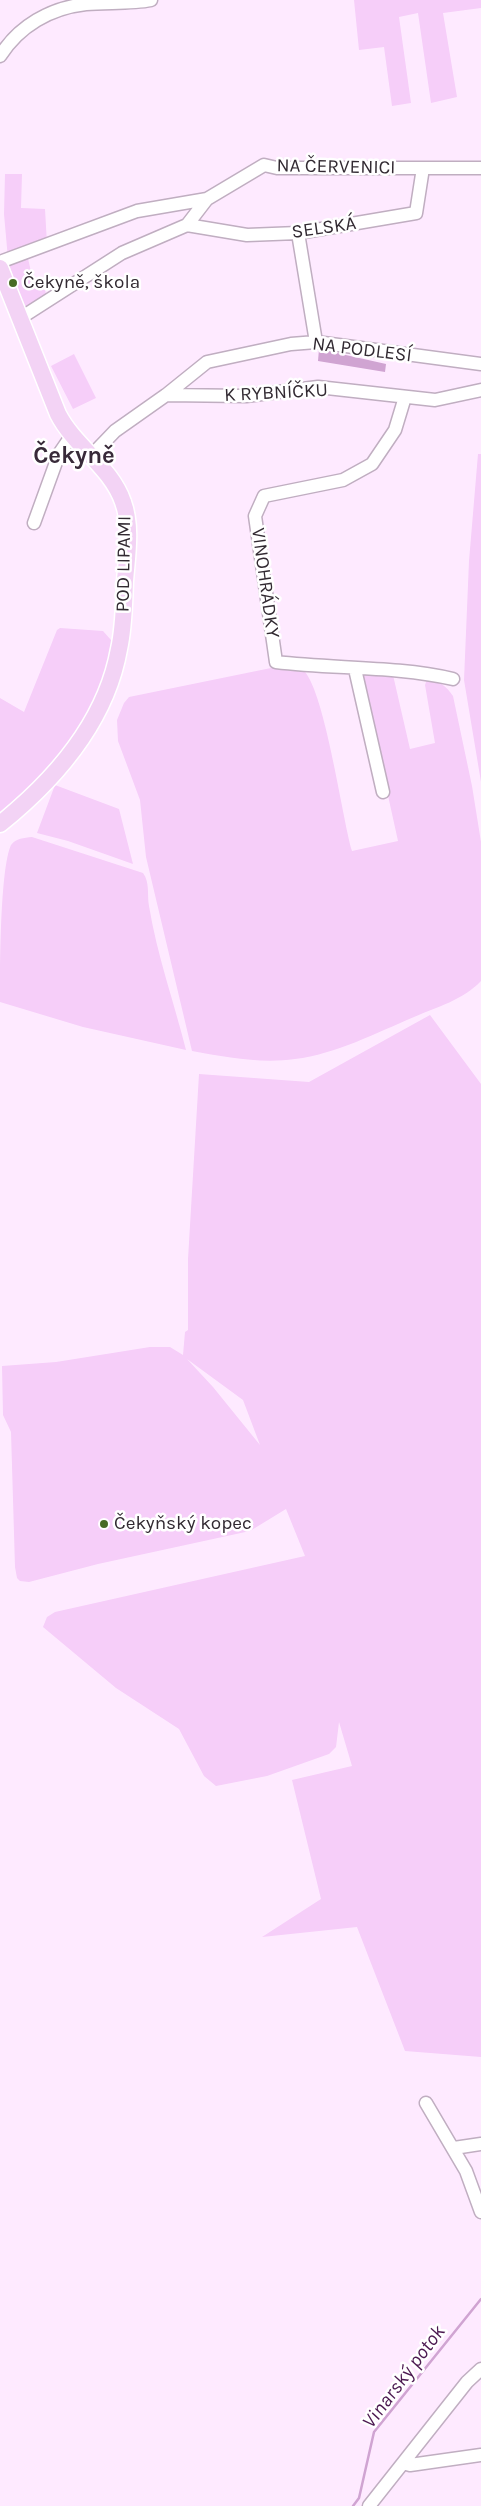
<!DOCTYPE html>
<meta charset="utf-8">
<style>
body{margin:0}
canvas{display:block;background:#feeaff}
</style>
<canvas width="481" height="2506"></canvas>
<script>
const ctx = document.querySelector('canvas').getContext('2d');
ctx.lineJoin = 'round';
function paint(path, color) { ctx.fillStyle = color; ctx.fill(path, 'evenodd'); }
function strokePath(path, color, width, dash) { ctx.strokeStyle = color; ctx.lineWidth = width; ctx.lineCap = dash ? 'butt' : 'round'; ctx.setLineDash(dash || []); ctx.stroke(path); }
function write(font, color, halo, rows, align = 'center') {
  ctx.font = font + ' Karla,sans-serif'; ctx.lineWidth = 5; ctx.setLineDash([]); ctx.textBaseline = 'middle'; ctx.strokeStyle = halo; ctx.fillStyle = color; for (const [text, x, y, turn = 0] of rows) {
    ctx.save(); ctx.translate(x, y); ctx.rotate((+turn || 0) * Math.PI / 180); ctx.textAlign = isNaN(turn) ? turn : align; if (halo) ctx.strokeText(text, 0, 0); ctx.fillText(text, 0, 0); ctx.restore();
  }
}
const green = new Path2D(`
 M354 0H481V8L443 13 457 97 431 103 418 13 399 17 411 103 392 106 384 47 359 50Z
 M5 174H22L21 208 45 209 47 244 8 259 4 214Z
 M27 254 34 285 40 286 43 283 47 297 24 310 8 261Z
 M74 354 96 398 73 409 51 366Z
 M478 454H481V782L464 680 469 561Z
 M60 628 103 631 111 640 113 650 92 710 57 761 0 816V698L24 712 57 630Z
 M271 668 302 669C324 685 342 817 352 851L398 841 361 673 393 675 410 749 435 743 425 685 427 679C438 679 447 687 453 696L472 786 481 842V981C463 1000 437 1007 414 1017 376 1033 336 1054 295 1059 261 1064 225 1057 192 1051L146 857 140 800 118 741 117 720 124 703 129 697Z
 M55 785 119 809 133 864 68 841 37 833Z
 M32 837 143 873C150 882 147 895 149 906 157 955 174 1002 186 1050L83 1027 0 1002C0 968 0 869 11 845 16 838 24 838 32 837Z
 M430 1015 481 1084V2057L405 2051 357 1927 262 1937 321 1899 292 1780 352 1766 339 1722 336 1747 329 1754 267 1776 216 1786 204 1776 179 1729 116 1688 43 1627 47 1617 55 1612 305 1556 286 1509 250 1531 98 1564 29 1582 20 1581 17 1578 15 1567 11 1432 3 1415 2 1366 56 1362 150 1347H170L183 1355 185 1332 188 1330V1259L199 1074 309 1082ZM187 1359 243 1400 260 1445 213 1387Z`);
const water = new Path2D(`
 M319 349 386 364 385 372 318 361Z`);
const stream = new Path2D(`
 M353 2506 359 2498 374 2432 481 2299`);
const minor = new Path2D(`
 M0 56C19 26 50 8 86 4 107 2 131 4 151 0
 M187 225 247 235 298 233 416 213 423 168
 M298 233 316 342
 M0 262 137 211 207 199 264 165 277 168H481
 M19 319 122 253 187 225 207 199
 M166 395 246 396 318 387 435 400 481 390
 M405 397 395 430 372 464 343 480 264 496 255 516 276 662C334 669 396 666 453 679
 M91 456 115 431 166 395 207 362 291 344 316 342 481 364
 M34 523 59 454 72 435
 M355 669 383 792
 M426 2103 466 2171 481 2212
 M454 2148 481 2144
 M403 2463 410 2465 481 2455
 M369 2506 467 2382 481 2369`);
const major = new Path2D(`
 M0 268 58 414C75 447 111 467 123 502 132 526 127 556 125 581 124 604 124 627 119 649 106 722 56 779 0 824`);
const markers = [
 [13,283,5,"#476b24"],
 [104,1524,5,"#476b24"]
];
const streetNames = [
 ["NA ČERVENICI",336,167,1],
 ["SELSKÁ",324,228,-8],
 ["NA PODLESÍ",362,350,7],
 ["K RYBNÍČKU",276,393,-3],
 ["POD LIPAMI",124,564,-89],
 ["VINOHRÁDKY",265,583,82]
];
const poiNames = [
 ["Čekyně, škola",23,283],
 ["Čekyňský kopec",114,1524]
];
const waterNames = [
 ["Vinarský potok",404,2377,-53]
];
const districtNames = [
 ["Čekyně",74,456]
];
paint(green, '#f6cef9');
paint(water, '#d0a4d2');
strokePath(stream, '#d0a4d2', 2.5);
strokePath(minor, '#c0aec1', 15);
strokePath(major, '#fff', 19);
strokePath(minor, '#fff', 12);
strokePath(major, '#f3d3f5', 16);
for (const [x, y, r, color] of markers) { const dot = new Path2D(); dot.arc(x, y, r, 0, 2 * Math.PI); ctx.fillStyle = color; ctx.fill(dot); strokePath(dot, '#fff', 2); }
write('19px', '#322a32', '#fff', streetNames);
write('19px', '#322a32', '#fff', poiNames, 'left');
write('italic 20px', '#4b1850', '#fff', waterNames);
write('bold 24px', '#382a39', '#fff', districtNames);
</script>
